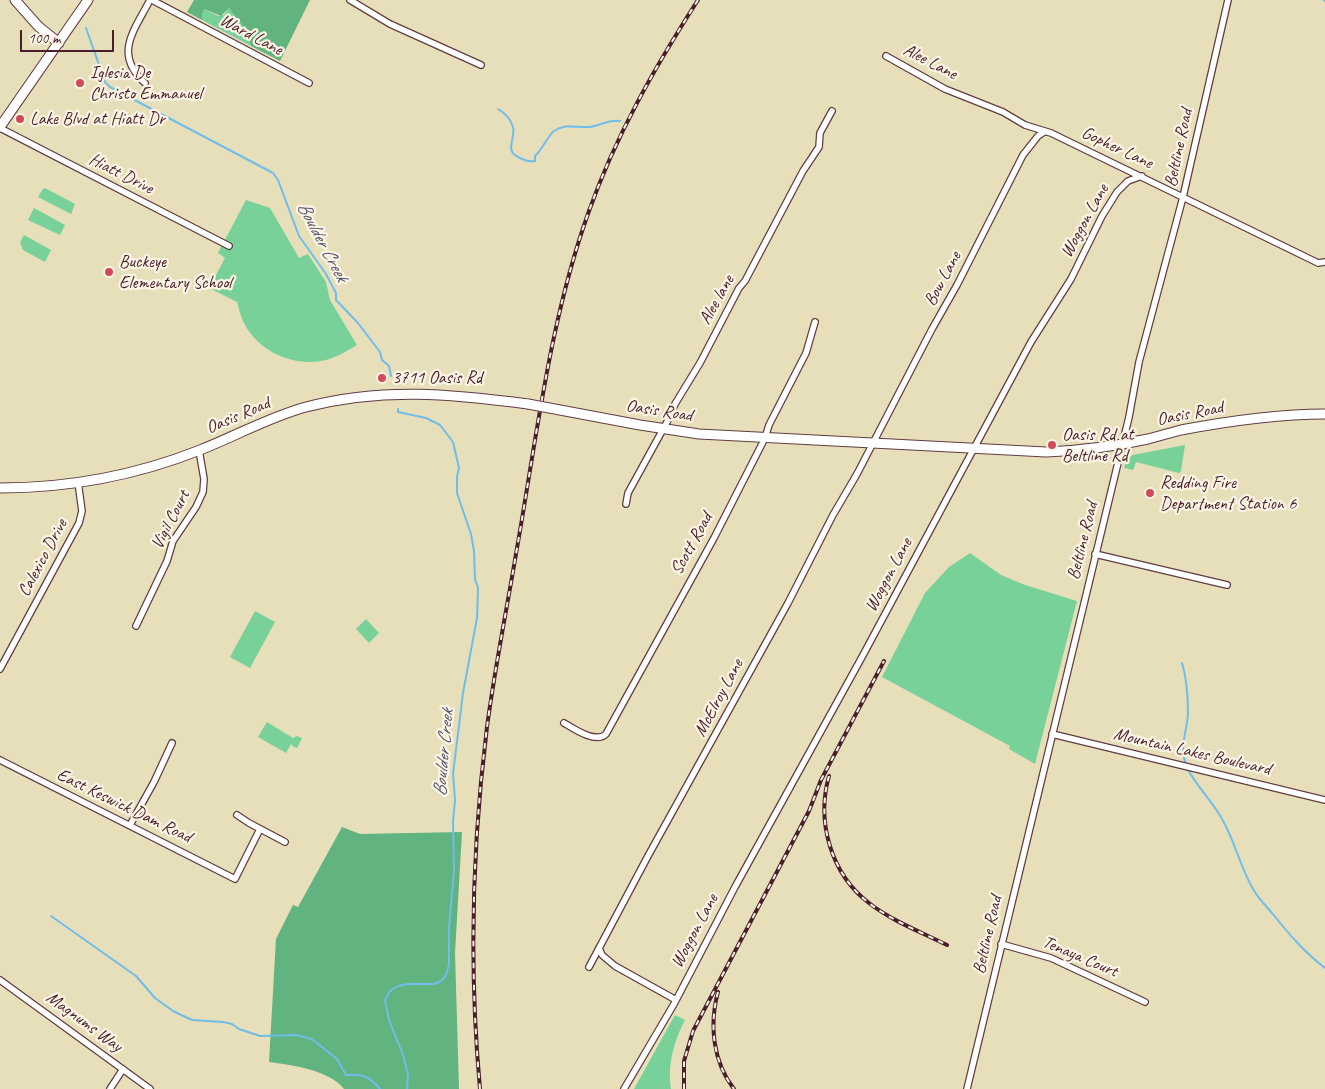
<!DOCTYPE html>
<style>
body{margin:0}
#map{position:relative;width:1325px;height:1089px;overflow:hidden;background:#e6dfba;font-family:Caveat,sans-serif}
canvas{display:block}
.scale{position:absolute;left:20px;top:30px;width:94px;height:22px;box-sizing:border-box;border:2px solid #4a1f2b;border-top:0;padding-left:6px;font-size:15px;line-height:18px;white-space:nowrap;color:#4a1f2b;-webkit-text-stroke:4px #fcf5e5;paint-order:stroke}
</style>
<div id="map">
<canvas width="1325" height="1089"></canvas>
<div class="scale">100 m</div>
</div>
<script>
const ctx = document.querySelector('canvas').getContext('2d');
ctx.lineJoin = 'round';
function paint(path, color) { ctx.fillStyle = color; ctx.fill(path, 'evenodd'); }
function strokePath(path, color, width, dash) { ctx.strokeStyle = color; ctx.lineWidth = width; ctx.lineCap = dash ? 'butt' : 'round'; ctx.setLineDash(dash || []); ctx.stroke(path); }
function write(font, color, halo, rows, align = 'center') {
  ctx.font = font + ' Caveat,sans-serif'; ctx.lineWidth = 4.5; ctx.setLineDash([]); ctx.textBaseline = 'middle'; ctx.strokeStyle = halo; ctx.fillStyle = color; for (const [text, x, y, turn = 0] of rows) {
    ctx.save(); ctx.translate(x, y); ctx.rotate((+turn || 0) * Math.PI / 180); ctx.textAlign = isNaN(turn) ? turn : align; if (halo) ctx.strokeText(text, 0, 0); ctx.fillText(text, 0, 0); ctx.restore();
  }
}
const green = new Path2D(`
 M229 8C240 18 249 31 251 46L202 20 201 13 204 9 218 16 224 15Z
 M45 188 75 204 71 214 38 197 43 189Z
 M246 200 270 208 299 258 308 254 326 282 330 300 357 345C347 351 337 357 326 360 293 368 257 351 243 321 240 315 239 308 237 302L209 288 225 258 218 253Z
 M34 208 65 225 60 235 28 220Z
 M24 235 51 250 45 262 23 250 20 242Z
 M1185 445 1181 471 1179 473 1136 462 1133 470 1124 468 1127 459 1133 455Z
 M970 553 1001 575 1025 585 1077 601 1035 764 1009 749 1010 746 882 677 925 593 949 567Z
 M255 611 275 622 250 668 230 657Z
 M366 619 379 633 369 643 356 629Z
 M267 722 293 738 297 736 302 738 297 748 294 747 291 744 286 753 258 737Z
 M675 1015 685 1020C674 1040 667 1067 671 1089H634Z`);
const forest = new Path2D(`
 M194 0H310L280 61 251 46C249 30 239 21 230 9L229 8 221 16 204 9 202 13V20L187 12Z
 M342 827 360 834 462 832 455 953 459 1089H344C330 1070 291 1065 269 1062L276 939 293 905 298 907Z`);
const stream = new Path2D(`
 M1324 0 1325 1
 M86 28 103 76 105 82 110 87 273 173 278 180 299 236 326 274 336 293V300L358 323 380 352 382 360 389 366 391 376
 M498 109C505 113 511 120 513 127 516 139 503 151 520 158 524 160 530 162 535 161V156C542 150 549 134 554 131 566 123 576 128 589 127 599 126 610 119 620 121
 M398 409V412L426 418 440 425 453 442 459 468 457 477V493L471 534 474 551 475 579 478 588 477 618 463 693 453 774 455 800 453 821 454 870 449 927V965L446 975 441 981 434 984H408L398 986 390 991 385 1000 389 1020 403 1055 408 1074 407 1089
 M1182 663C1187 679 1188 697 1188 714 1187 731 1179 748 1186 764
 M1187 768C1197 787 1212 801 1222 819 1235 841 1240 867 1253 889 1258 898 1265 905 1272 913 1288 933 1304 952 1325 968
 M51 916 136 976 155 998 173 1011 192 1020 223 1022 232 1024 239 1029 260 1036 297 1035 311 1039 317 1043 337 1059 346 1075C364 1074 369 1076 380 1089`);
const street = new Path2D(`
 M152 0 309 83
 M350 0 390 24 481 65
 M886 56 945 89 1003 112 1025 125 1051 133 1312 260 1318 263 1325 262
 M145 83C113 54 134 31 150 0
 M0 128 229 246
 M626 504 628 493 667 422 675 404 700 363 739 288 745 281 803 171 819 147 820 133 832 111
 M1095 554 1227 585
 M136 626 167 561 173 541 196 507 203 492 204 479 199 450
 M0 669 79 523 82 511 78 482
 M564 723C574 729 596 744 606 734L714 538 765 438 769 425 806 353 815 322
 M1052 734 1325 800
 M0 760 235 879 260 829
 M237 815 249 823 285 842
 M130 825 154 782 172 743
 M1001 944 1051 958 1145 1002
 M599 948 602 955 615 966 676 1000
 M589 967 648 856 788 603 833 515 857 474 932 329 957 285 1023 155 1038 136 1044 132
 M0 980 150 1089
 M110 1089 123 1069
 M624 1089 674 1004 735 887 862 657 1031 342 1071 279 1102 216 1117 192 1128 181 1142 176
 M967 1089 1129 417 1139 362 1183 197 1228 0`);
const secondary = new Path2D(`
 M15 0 38 26 59 43
 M0 127 88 0
 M560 410 640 425 699 434 1046 452C1080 451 1115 446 1148 439 1159 436 1170 433 1181 430 1229 421 1277 414 1325 414
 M0 488C68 488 137 475 200 450 236 436 269 417 306 407 383 387 451 394 528 404`);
const rail = new Path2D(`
 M829 776C816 822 831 874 869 903 892 921 921 932 947 945
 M718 992C709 1025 713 1062 734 1089
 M480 1089C469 969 472 847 487 727 495 667 507 608 517 548 537 435 550 319 589 211 616 135 655 67 698 0
 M684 1089V1061L693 1031 809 811 821 780 884 661`);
const secondaryBridge = new Path2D(`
 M528 404 560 410`);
const markers = [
 [80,83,5,"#d1495b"],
 [20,119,5,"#d1495b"],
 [109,272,5,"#d1495b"],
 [382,378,5,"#d1495b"],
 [1052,445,5,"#d1495b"],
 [1150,493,5,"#d1495b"]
];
const streetNames = [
 ["Ward Lane",251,35,28],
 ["Alee Lane",930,62,27],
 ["Gopher Lane",1117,148,25],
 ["Beltline Road",1179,148,-78],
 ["Hiatt Drive",121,174,27],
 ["Woggon Lane",1085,221,-61],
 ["Bow Lane",943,279,-62],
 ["Alee lane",717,300,-61],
 ["Oasis Road",659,411,9],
 ["Oasis Road",1190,414,-11],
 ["Oasis Road",238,416,-23],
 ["Vigil Court",171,520,-63],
 ["Beltline Road",1083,541,-76],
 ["Scott Road",692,544,-61],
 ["Calexico Drive",43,558,-62],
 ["Woggon Lane",889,575,-62],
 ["McElroy Lane",719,698,-62],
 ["Mountain Lakes Boulevard",1192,752,13],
 ["East Keswick Dam Road",124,806,26],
 ["Woggon Lane",695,931,-62],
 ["Beltline Road",988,935,-77],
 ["Tenaya Court",1080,957,23],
 ["Magnums Way",84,1022,36]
];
const poiNames = [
 ["Iglesia De",90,73],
 ["Christo Emmanuel",90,94],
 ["Lake Blvd at Hiatt Dr",30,119],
 ["Buckeye",119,262],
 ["Elementary School",119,283],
 ["3711 Oasis Rd",392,378],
 ["Oasis Rd at",1062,435],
 ["Beltline Rd",1062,456],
 ["Redding Fire",1160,483],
 ["Department Station 6",1160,504]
];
const waterNames = [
 ["Boulder Creek",322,242,62],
 ["Boulder Creek",444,753,-85]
];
paint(green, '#77d198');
paint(forest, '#61b380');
strokePath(stream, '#70bdea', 2);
strokePath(street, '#613c40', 8);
strokePath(secondary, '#613c40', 11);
strokePath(street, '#fff', 5.5);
strokePath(secondary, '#fff', 9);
strokePath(rail, '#4a1f2b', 4);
strokePath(rail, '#fcf5e5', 2, [5.5]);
strokePath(secondaryBridge, '#613c40', 11, []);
strokePath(secondaryBridge, '#fff', 9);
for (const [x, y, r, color] of markers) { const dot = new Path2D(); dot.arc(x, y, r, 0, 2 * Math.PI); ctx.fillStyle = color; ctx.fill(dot); strokePath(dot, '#fcf5e5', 2); }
write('18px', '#4a1f2b', '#fcf5e5', streetNames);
write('18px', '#4a1f2b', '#fcf5e5', poiNames, 'left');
write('italic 19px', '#57566e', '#fcf5e5', waterNames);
</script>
